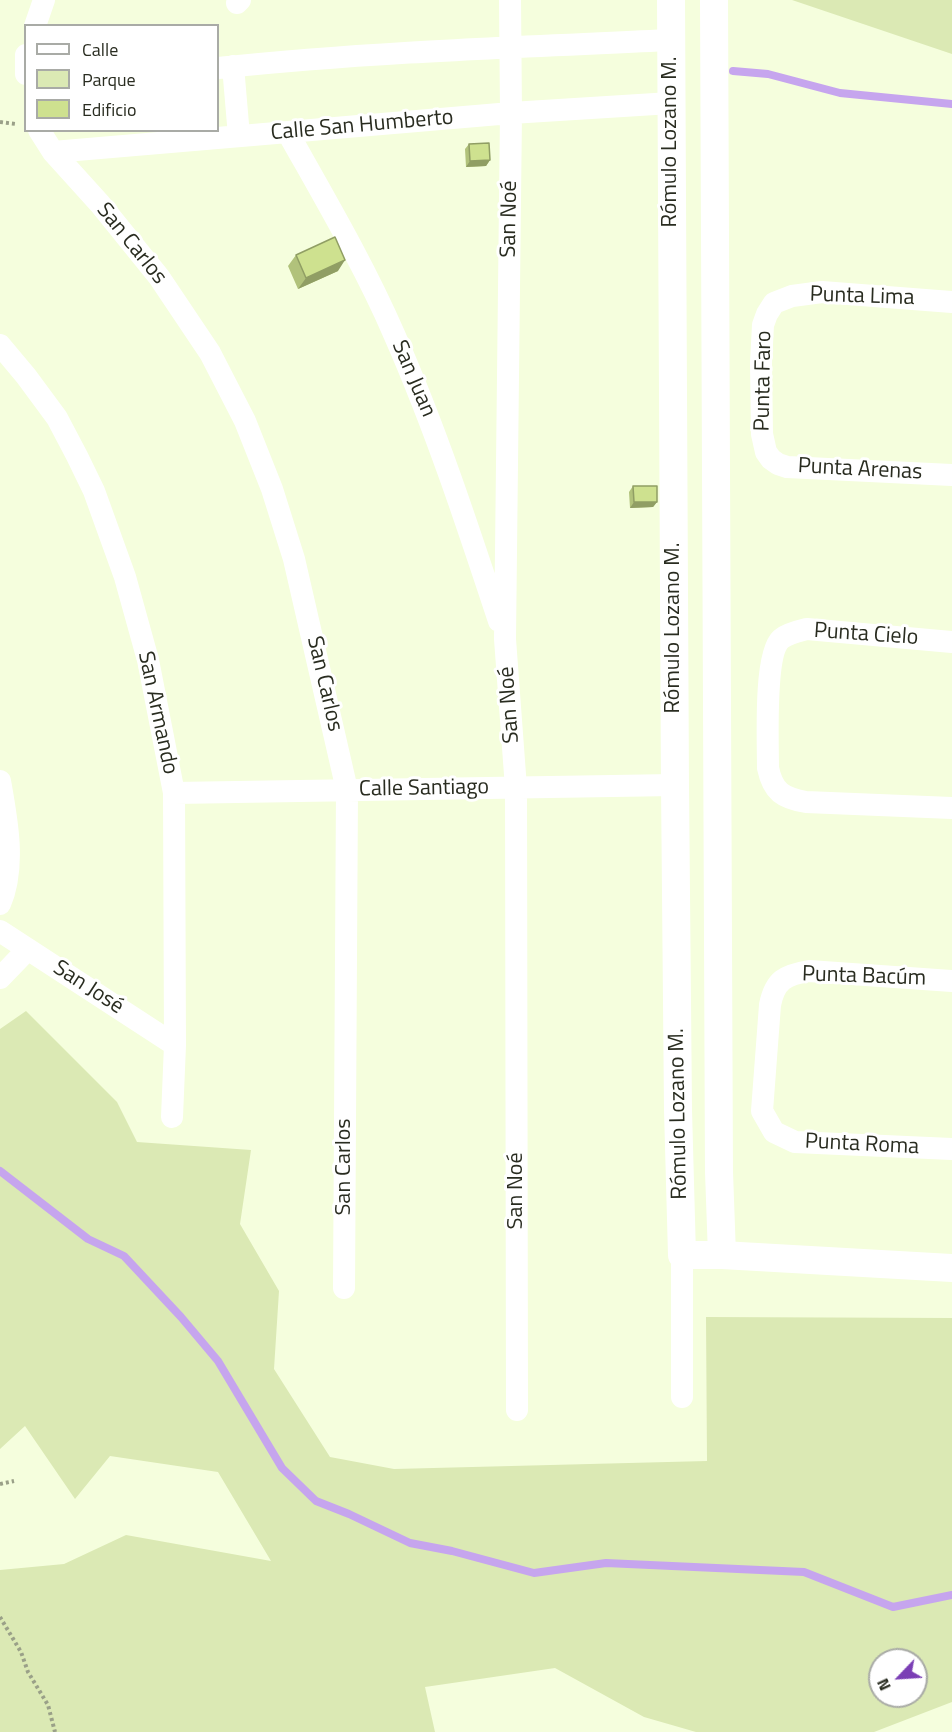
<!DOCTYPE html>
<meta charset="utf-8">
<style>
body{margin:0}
#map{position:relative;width:952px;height:1732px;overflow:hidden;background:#f5fedd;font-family:"Titillium Web",sans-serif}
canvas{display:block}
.legend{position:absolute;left:24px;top:24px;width:195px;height:108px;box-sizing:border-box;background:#fff;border:2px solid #a9aba6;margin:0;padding:8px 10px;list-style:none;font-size:18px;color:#292c20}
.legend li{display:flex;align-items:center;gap:12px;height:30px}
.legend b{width:30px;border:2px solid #a9aba6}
.north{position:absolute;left:868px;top:1648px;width:60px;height:60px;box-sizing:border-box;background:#fff;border:2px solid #a9aba6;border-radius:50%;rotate:245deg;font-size:16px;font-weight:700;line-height:24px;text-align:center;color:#292c20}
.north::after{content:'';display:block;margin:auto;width:21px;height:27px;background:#7b3fb5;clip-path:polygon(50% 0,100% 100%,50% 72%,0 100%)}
</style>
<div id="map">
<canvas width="952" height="1732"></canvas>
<ul class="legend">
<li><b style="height:8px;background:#fff"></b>Calle</li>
<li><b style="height:16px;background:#dbe9b4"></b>Parque</li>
<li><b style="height:16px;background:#cee18f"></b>Edificio</li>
</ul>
<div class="north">N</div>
</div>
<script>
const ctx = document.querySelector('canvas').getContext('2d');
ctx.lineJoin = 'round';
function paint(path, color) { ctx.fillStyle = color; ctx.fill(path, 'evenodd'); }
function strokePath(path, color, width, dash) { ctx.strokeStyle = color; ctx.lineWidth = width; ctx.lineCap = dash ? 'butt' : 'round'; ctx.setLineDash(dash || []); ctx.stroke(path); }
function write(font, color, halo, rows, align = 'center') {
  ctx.font = font + ' "Titillium Web",sans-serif'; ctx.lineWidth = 6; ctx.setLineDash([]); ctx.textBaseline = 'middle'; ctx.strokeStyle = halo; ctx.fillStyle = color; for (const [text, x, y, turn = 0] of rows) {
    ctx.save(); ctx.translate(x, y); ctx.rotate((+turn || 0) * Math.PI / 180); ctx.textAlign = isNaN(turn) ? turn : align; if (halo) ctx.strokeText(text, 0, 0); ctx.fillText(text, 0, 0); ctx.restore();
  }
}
const green = new Path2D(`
 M792 0H952V54Z
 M26 1011 117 1102 137 1142 251 1150 240 1224 279 1291 274 1369 330 1457 394 1469 707 1461 706 1317 952 1318V1702L874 1732H696L644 1717 555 1668 425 1687 435 1732H0V1570L64 1564 126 1535 271 1561 218 1472 110 1456 75 1499 25 1426 0 1449V1029ZM880 1660H916V1696H880Z`);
const stream = new Path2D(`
 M733 71 768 74 840 93 952 104
 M0 1171 88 1239 124 1256 181 1317 218 1361 282 1468 316 1501 349 1514 410 1543 452 1551 534 1573 606 1563 804 1572 893 1607 952 1595`);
const path = new Path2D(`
 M0 122 16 124
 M0 1484 14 1481
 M0 1617 21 1652 28 1672 48 1705 55 1732`);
const minor = new Path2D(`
 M510 0 511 113 505 639 516 788 517 1410
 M237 3 240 0
 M35 26 44 0
 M26 55V74
 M233 66 239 136
 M218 68C368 52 520 47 671 40
 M39 130 53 152 100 204 159 277 210 353 245 421 272 489 294 559 347 790 344 1288
 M288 133C325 199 364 265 394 334 435 427 467 524 499 621
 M53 152 511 113 671 103
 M952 302 822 292 792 296 774 303 767 314 763 325 761 363 762 434 766 452 771 459 778 464 787 467 952 475
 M0 345 26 376 57 418 77 456 94 491 125 577 148 660 174 793 175 1045 172 1117
 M952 642 807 629C799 631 788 633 781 639 764 654 768 743 768 768 773 792 783 798 806 802L952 808
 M0 781C7 820 16 867 0 904
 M174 793 675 785
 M0 931 175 1045
 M0 978 28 949
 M952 981 809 971C785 975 775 980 770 1005L762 1111 774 1132 795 1142 952 1149
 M682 1397V1255`);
const tertiary = new Path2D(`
 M671 0 675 785 678 1110 682 1255H722L952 1268
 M714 0 719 1172 722 1255`);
const wall = new Path2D(`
 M469 144 490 160 486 166 466 167 465 149Z
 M296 255 338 271 298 289 288 266Z
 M633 486 657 502 653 507 630 508 629 492Z`);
const shadedWall = new Path2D(`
 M490 160 486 166 466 167 470 161Z
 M345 260 338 271 298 289 306 278Z
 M634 502H657L653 507 630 508Z`);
const building = new Path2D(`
 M489 143 490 160 470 161 469 144Z
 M335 237 345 260 306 278 296 255Z
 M633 486H657V502H634Z`);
const streetNames = [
 ["Calle San Humberto",362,126,-5],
 ["Rómulo Lozano M.",671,142,-90],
 ["San Noé",510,219,-89],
 ["San Carlos",131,244,51],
 ["Punta Lima",862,297,2],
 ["San Juan",413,379,67],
 ["Punta Faro",764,381,-89],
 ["Punta Arenas",860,470,3],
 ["Rómulo Lozano M.",674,628,-90],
 ["Punta Cielo",866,635,4],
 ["San Carlos",324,684,77],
 ["San Noé",510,705,-94],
 ["San Armando",157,713,78],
 ["Calle Santiago",424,789,-1],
 ["Punta Bacúm",864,977,2],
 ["San José",88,988,33],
 ["Rómulo Lozano M.",679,1114,-91],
 ["Punta Roma",862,1145,3],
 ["San Carlos",345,1167,-90],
 ["San Noé",517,1191,-90]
];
paint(green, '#dbe9b4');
strokePath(stream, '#c6a5ee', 8);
strokePath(path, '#9aa088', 4, [3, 3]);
strokePath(minor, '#fff', 22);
strokePath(tertiary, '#fff', 28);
paint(wall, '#b1c27b');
paint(shadedWall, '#909e64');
paint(building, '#cee18f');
strokePath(building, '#909e64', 1.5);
write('22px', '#292c20', '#fff', streetNames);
</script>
